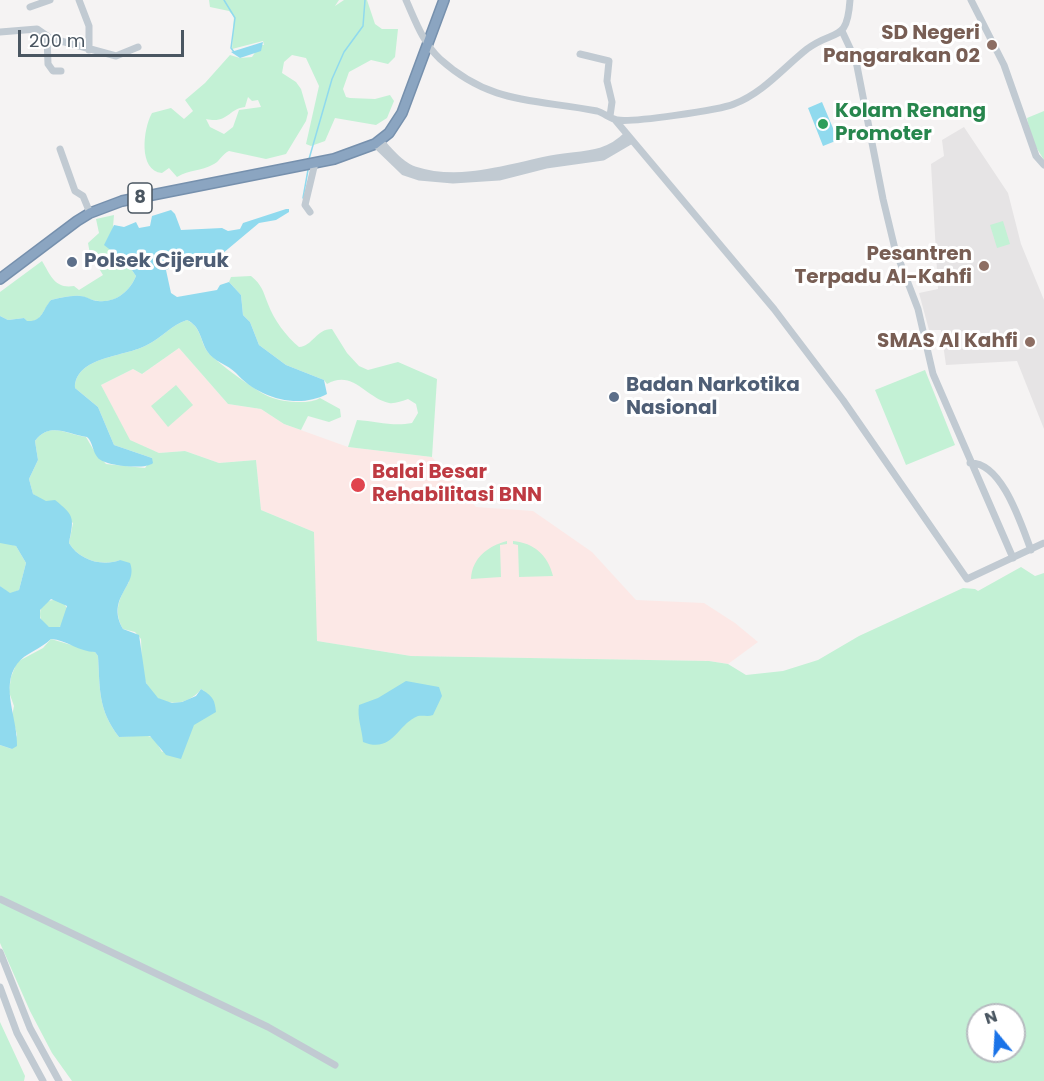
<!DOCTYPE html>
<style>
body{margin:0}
#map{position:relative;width:1044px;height:1081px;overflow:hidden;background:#f5f3f3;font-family:Poppins,sans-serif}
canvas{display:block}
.north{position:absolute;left:966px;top:1003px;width:60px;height:60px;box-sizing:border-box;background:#fff;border:2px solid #b7bbc0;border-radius:50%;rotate:342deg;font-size:16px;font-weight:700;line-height:24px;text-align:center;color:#4a5661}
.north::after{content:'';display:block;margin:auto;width:21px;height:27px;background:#1a73e8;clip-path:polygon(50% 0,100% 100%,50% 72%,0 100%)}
.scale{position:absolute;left:18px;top:30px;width:166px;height:27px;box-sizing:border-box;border:3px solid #4a5661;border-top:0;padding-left:8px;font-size:18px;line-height:21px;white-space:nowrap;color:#4a5661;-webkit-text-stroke:4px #fff;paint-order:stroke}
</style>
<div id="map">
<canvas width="1044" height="1081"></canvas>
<div class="north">N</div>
<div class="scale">200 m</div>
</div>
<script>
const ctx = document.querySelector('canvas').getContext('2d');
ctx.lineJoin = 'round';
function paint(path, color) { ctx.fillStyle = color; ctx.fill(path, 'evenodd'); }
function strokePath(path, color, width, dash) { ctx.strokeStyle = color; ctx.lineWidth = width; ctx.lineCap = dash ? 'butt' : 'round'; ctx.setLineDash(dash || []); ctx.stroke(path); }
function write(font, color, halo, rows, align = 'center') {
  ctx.font = font + ' Poppins,sans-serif'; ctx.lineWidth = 6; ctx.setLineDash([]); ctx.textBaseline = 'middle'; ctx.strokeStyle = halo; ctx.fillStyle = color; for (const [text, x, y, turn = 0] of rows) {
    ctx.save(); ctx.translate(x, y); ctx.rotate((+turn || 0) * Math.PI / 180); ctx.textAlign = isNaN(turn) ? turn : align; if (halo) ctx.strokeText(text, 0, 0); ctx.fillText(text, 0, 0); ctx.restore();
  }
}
const education = new Path2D(`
 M964 127 1008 193 1021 244 1044 300V429L1017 361 946 365 941 330H929L919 293 938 289 931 164 944 156 942 140Z`);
const medical = new Path2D(`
 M179 348 228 404 261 409 284 424 348 447 432 457 476 507 533 511 592 552 636 600 704 603 735 623 758 642 728 664 709 661 411 656 316 641 314 532 261 510 256 460 219 463 185 451 159 453 129 440 101 385 133 369 142 374Z`);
const green = new Path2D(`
 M209 0H339L335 6 344 0H367L375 24 382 29H398L395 57 388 64 371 60 349 72 343 89 346 97 350 98 375 99 390 95 394 101 387 118 376 125 335 118 325 141 311 146 306 144 319 86 306 58 292 55 284 62 282 73 296 82 301 89 308 113 306 121 286 154 266 159 229 151C222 154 220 161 214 164 200 172 190 169 177 177L169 168 162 173C138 171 143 129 152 113L171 108 184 119 193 111 185 100 205 83 230 55 240 58 252 57 260 45H264L263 41 232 49 234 16 229 11 210 7ZM248 97 252 101 258 100 261 107 239 110 233 127 224 134 210 127 206 119C228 124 228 109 245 107Z
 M1044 111V160L1031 139 1027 118Z
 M114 215 111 250 127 263 136 276C130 291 116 303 99 301 92 301 87 297 80 296 71 295 60 298 51 300 43 310 42 322 27 322L24 318 8 320 0 316V292L42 261C51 276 55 289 74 286L79 290 103 275 90 254 88 243 99 233 96 219Z
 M1003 221 1010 244 997 248 990 225Z
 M251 276C262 285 263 291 268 304 274 320 286 336 299 347 313 346 316 329 332 329L347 353 359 366 368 370 398 362 437 379 432 457 348 447 357 420C376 421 393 427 412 423L418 413 416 404 408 399C402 401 394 404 389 403 366 398 353 369 327 384L324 380 286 365 259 345 250 322 243 315 241 295 229 282 231 277Z
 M187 320C201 327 200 340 207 351 213 360 260 394 270 397 282 402 309 405 320 398L340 409 341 417 329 422 308 416 301 430 284 424 261 409 228 404 179 348 142 374 133 369 101 385 130 440 159 453 185 451 219 463 256 460 261 510 314 532 317 641 411 656 709 661 728 664 746 675 783 671 818 660 859 636 963 588 975 589 978 591 1021 567 1035 576 1044 573V1081H72L52 1053 30 1011 0 943V745L12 749 17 735 12 716 14 706 9 692 11 677 17 662 43 648 51 639 95 652 98 656C100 689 98 710 119 737L145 735 154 738 162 752 191 730 204 691 201 689C187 708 157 708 147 685 140 671 142 655 141 639L135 632 123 629C113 611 119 598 129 582L120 560C102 567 79 560 69 543L73 523 33 494 29 479 38 460 35 441C50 421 67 435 86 437L93 449 106 464 145 468 152 458 114 445 98 407 75 388C75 356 126 357 147 345 162 338 171 325 187 320ZM978 1015H1014V1051H978Z
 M925 370 955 445 906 465 875 390Z
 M176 385 193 405 168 427 151 406Z
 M507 541V544L500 545 501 577 471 579C472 558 488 546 507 541Z
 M513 541C534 543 548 555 553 576L519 577 518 545 513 544Z
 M5 542 16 546 26 563 19 590 10 594 0 586V543Z
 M40 614a14 14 0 1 1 28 0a14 14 0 1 1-28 0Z
 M0 1022 25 1076 24 1081H0Z`);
const water = new Path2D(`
 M263 42 261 51 240 58 231 52Z
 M822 102 838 140 823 146 808 108Z
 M286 209H289V212L276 220 259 223 216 259 211 261C194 254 182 263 166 270L171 293 177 297 217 290 220 285 229 282 241 295 243 315 250 322 259 345 286 365 324 380 327 394C297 410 257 397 236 373 227 364 214 362 207 351 200 339 201 327 187 320 171 325 162 338 147 345 126 357 75 356 75 388L98 407 114 445 152 458 153 463C146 470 105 466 98 458 92 451 93 442 87 437 68 435 50 421 35 441L38 460 29 479 33 494 46 501 55 500C75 516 74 518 69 543 79 560 102 567 120 560L130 563C139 586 105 597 123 629L139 635 146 683 158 698 172 703 182 702 196 696 201 689C212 696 215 699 216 712L194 725 181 759 166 755 150 736 119 737C98 710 100 689 98 656L95 652C79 652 67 640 51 639 41 649 25 653 17 664 0 687 18 719 17 746L12 749 0 745V586L10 593 19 590 26 563 16 546 0 543V316L8 320 24 318 27 321C43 322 42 310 51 300 60 298 71 295 80 296 86 296 92 301 98 301 116 303 130 291 136 276L127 263 104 245 114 225 124 227 136 222 139 228 150 226 152 216 171 210 175 214 181 230 222 228 228 231 240 229 243 223ZM51 599 67 606 60 627H49L40 618V610Z
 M406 681 439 687 442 696 433 715C428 717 423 715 418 716 397 724 393 754 363 742 362 729 357 718 359 705L378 698Z`);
const stream = new Path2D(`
 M224 0 235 18 231 48 234 52
 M309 159 332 79 344 52 363 26 365 0
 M303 198 308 170`);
const minor = new Path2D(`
 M79 0 89 26V50
 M406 0C415 20 423 43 440 59 491 105 535 99 597 111 604 113 611 119 617 120 630 123 720 110 734 104 763 93 783 68 807 49 835 28 847 44 850 0
 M971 0 1004 65 1036 156 1044 165
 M30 7 50 0
 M842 31 856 61 883 199 895 249 918 309 933 374 1013 558
 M0 32 37 29 50 38 116 56 138 47
 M47 37 48 64 53 71H61
 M580 54 609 61 607 81 612 102 610 116
 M616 121 774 309 843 400 967 579 1044 543
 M380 141C390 151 401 166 415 170 458 184 504 169 546 160 576 153 604 159 627 135
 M375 144 404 172 419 177 453 180 499 177 546 165 603 157 632 140
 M60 149 75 191 83 196 90 213
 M310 212 305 205 315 163
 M970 463C1002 462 1021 524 1031 550
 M0 899 268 1027 335 1065
 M0 952 30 1028 59 1081
 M0 987 17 1033 43 1081`);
const highway = new Path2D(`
 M0 279 77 221 90 213 122 201 334 159 375 144 389 133 402 113 444 0`);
const markers = [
 [992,45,6,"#8d6e63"],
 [823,124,6,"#2e9e5b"],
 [72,262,6,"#5c6f8a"],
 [984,266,6,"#8d6e63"],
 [1030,342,6,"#8d6e63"],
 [614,397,6,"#5c6f8a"],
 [358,485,8,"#e0444e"]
];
const shields = [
 [140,198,24]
];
const shieldNames = [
 ["8",140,198]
];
const educationNames = [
 ["SD Negeri",980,34],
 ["Pangarakan 02",980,57],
 ["Pesantren",972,255],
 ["Terpadu Al-Kahfi",972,278],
 ["SMAS Al Kahfi",1018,342]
];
const leisureNames = [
 ["Kolam Renang",835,112],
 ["Promoter",835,135]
];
const serviceNames = [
 ["Polsek Cijeruk",84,262],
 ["Badan Narkotika",626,386],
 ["Nasional",626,409]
];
const healthNames = [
 ["Balai Besar",372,473],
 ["Rehabilitasi BNN",372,496]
];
paint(education, '#e6e4e5');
paint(medical, '#fce8e6');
paint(green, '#c3f1d5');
paint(water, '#90daee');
strokePath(stream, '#90daee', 1.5);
strokePath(highway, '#7690ad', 12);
strokePath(minor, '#c1cad2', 7);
strokePath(highway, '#8ba5c1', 9);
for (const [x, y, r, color] of markers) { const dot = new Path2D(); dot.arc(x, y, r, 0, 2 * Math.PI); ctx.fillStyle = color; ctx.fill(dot); strokePath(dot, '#fff', 2); }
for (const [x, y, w] of shields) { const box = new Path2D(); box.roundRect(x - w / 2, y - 15, w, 30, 4.5); ctx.fillStyle = '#fff'; ctx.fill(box); strokePath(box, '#4a5661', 1.5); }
write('bold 18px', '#4a5661', null, shieldNames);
write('bold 20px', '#785e54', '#fff', educationNames, 'right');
write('bold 20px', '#27864d', '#fff', leisureNames, 'left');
write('bold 20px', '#4e5e75', '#fff', serviceNames, 'left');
write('bold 20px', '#be3a42', '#fff', healthNames, 'left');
</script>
